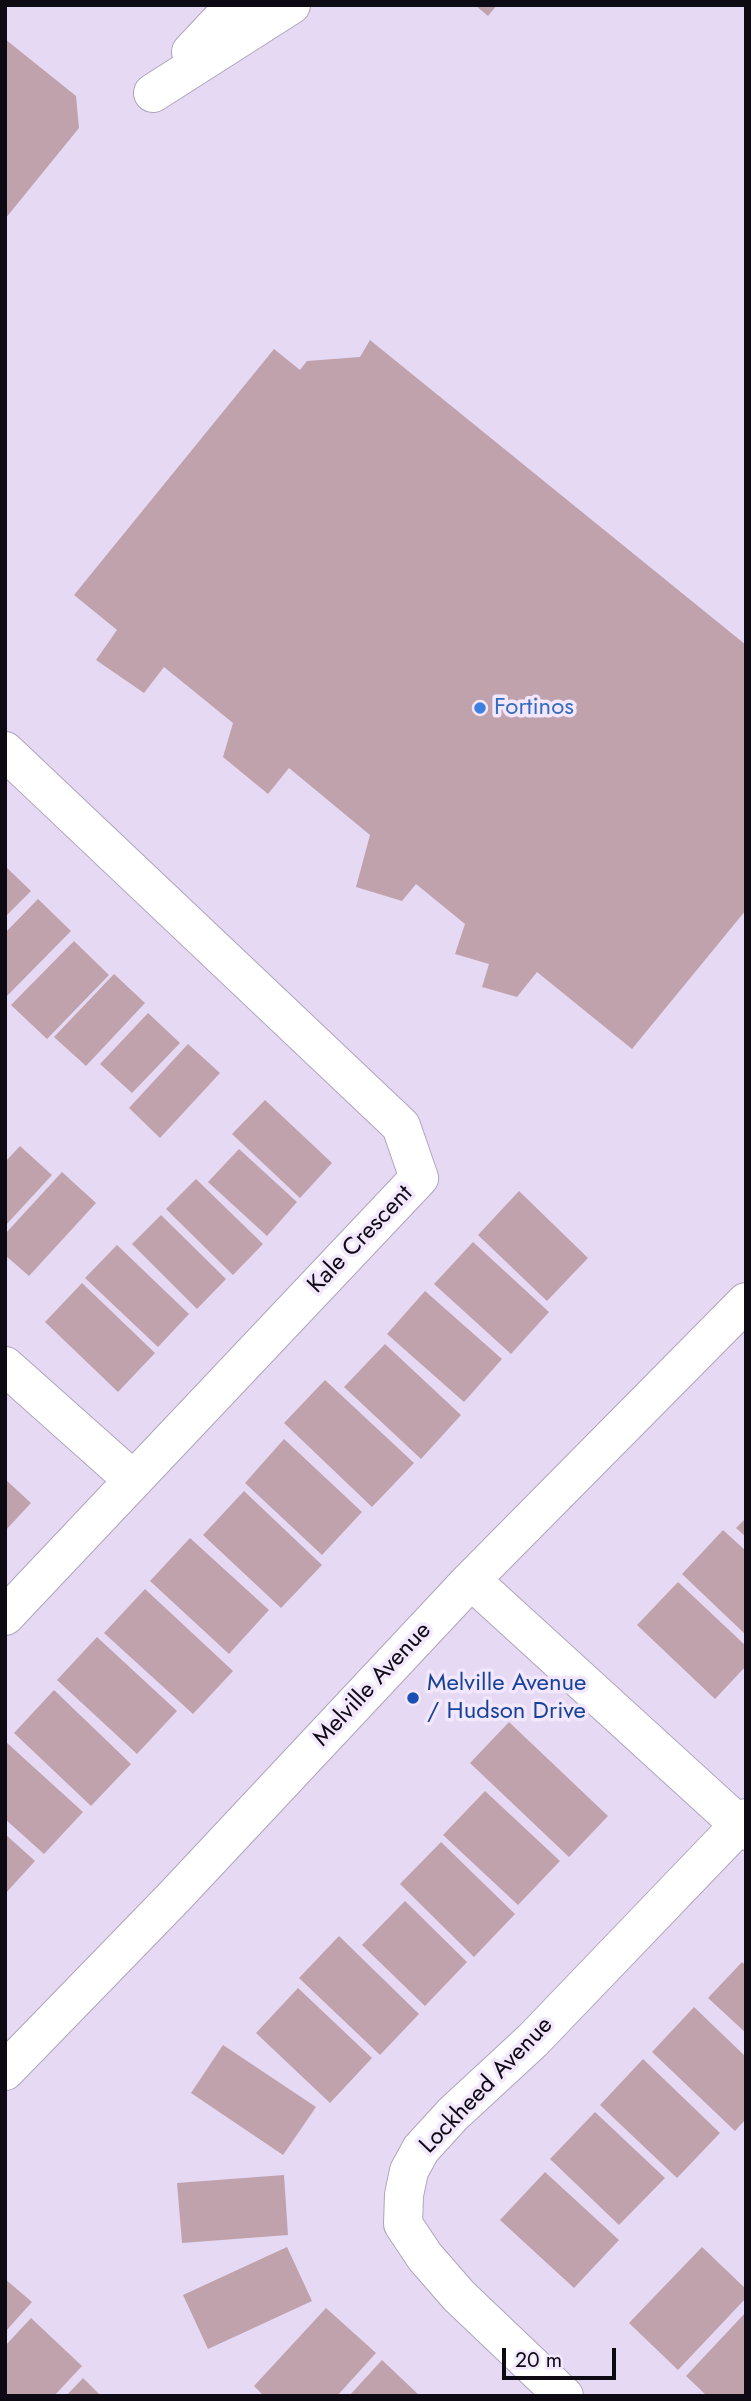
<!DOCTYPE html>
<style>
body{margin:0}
#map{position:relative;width:751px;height:2401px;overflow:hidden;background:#e6d9f3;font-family:Jost,sans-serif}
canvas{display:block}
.frame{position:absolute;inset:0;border:7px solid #0e0a13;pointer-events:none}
.scale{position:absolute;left:502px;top:2348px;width:114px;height:32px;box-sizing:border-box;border:4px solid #0e0a13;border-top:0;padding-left:9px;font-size:21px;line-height:24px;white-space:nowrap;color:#0e0a13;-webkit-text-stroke:5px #f2e7fc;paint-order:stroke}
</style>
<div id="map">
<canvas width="751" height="2401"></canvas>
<div class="frame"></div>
<div class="scale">20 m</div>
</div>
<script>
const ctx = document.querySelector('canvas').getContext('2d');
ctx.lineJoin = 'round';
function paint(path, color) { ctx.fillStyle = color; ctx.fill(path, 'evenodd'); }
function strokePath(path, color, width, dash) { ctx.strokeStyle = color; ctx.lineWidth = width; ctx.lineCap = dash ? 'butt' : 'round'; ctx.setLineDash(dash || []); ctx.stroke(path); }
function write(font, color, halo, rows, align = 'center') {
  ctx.font = font + ' Jost,sans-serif'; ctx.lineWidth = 7; ctx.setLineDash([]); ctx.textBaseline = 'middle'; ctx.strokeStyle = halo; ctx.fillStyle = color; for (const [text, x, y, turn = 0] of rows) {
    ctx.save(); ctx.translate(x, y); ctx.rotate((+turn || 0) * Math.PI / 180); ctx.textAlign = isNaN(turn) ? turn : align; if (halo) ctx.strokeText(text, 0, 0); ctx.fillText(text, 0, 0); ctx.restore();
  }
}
const building = new Path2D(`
 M475 5H497L488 16Z
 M5 39 76 96 79 128 5 219Z
 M370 340 746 645V910L632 1049 537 972 517 997 482 987 489 964 455 954 465 924 416 884 402 901 356 887 370 835 289 768 268 794 223 757 233 723 164 667 144 693 96 660 117 630 74 595 274 349 300 370 307 361 360 357Z
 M5 866 31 891 5 917Z
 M38 899 71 931 5 998V933Z
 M74 941 109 975 47 1039 11 1005Z
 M114 974 145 1003 86 1066 54 1037Z
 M148 1013 180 1043 132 1093 100 1064Z
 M188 1044 220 1073 160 1138 129 1108Z
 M265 1100 332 1163 300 1198 232 1134Z
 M20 1146 52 1175 5 1226V1162Z
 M239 1149 297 1202 267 1236 208 1182Z
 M62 1172 96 1203 29 1276 5 1255V1234Z
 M196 1179 263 1244 233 1275 166 1209Z
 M519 1191 588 1258 547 1301 478 1235Z
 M161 1215 226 1279 197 1309 132 1244Z
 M473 1242 549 1312 511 1354 434 1284Z
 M117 1245 189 1314 158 1347 85 1278Z
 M82 1283 155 1353 118 1392 45 1322Z
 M425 1291 502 1359 464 1402 387 1334Z
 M385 1344 461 1415 421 1459 344 1387Z
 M325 1380 414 1463 372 1507 284 1423Z
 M284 1439 362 1512 322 1555 245 1483Z
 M5 1479 31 1503 5 1531Z
 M244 1491 322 1565 281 1608 203 1535Z
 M746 1518V1537L736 1528Z
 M723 1530 746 1551V1635L682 1574Z
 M190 1538 269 1610 229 1654 150 1581Z
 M678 1582 746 1646V1666L715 1699 637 1625Z
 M145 1589 233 1671 193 1714 104 1633Z
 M97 1637 177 1711 137 1754 57 1680Z
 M54 1690 131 1764 91 1806 14 1733Z
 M509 1722 608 1816 569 1857 470 1763Z
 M6 1742 83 1812 44 1854 5 1819Z
 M485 1791 560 1861 518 1905 443 1835Z
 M5 1834 35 1861 5 1894Z
 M441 1842 515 1914 474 1957 400 1884Z
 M405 1901 467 1962 425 2006 362 1945Z
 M339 1936 419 2014 380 2055 299 1978Z
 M742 1962 746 1966V2033L708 1998Z
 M298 1988 372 2058 330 2103 256 2033Z
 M694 2007 746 2057V2119L735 2131 652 2052Z
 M223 2045 316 2107 283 2155 191 2093Z
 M643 2059 720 2133 677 2178 600 2105Z
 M595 2112 665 2178 619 2225 550 2159Z
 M545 2172 619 2240 574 2288 500 2220Z
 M284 2175 288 2235 182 2243 177 2183Z
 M287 2247 312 2301 208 2349 183 2295Z
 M702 2247 746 2289V2298L678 2370 629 2323Z
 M5 2279 32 2302 5 2332Z
 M326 2308 376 2353 337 2396H264L254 2386Z
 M746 2312V2396H707L686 2376Z
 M31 2318 82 2366 54 2396H5V2346Z
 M382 2360 420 2396H349Z
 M83 2378 101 2396H66Z`);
const minor = new Path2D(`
 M191 52 235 5
 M153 93 291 5
 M5 751 401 1126 419 1178 5 1616
 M5 1366 133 1480
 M471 1580 746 1831
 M5 2071 175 1896 471 1580 746 1302
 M564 2396 459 2296 425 2257 403 2224 404 2195 409 2171 421 2149 453 2114 533 2040 746 1818`);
const markers = [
 [480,708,7,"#3f7fe0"],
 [413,1698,7,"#1a4fb4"]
];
const shopNames = [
 ["Fortinos",494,708]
];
const streetNames = [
 ["Kale Crescent",361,1240,-46],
 ["Melville Avenue",373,1685,-47],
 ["Lockheed Avenue",487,2086,-46]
];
const transitNames = [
 ["Melville Avenue",427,1684],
 ["/ Hudson Drive",427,1712]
];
paint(building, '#c0a2ad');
strokePath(minor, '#b0a4bd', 40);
strokePath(minor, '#fff', 38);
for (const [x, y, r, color] of markers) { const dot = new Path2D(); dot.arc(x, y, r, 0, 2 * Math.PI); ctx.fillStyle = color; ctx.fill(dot); strokePath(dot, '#f2e7fc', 2.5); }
write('24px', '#366cbe', '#f2e7fc', shopNames, 'left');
write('24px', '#0e0a13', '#f2e7fc', streetNames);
write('24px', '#164399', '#f2e7fc', transitNames, 'left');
</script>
